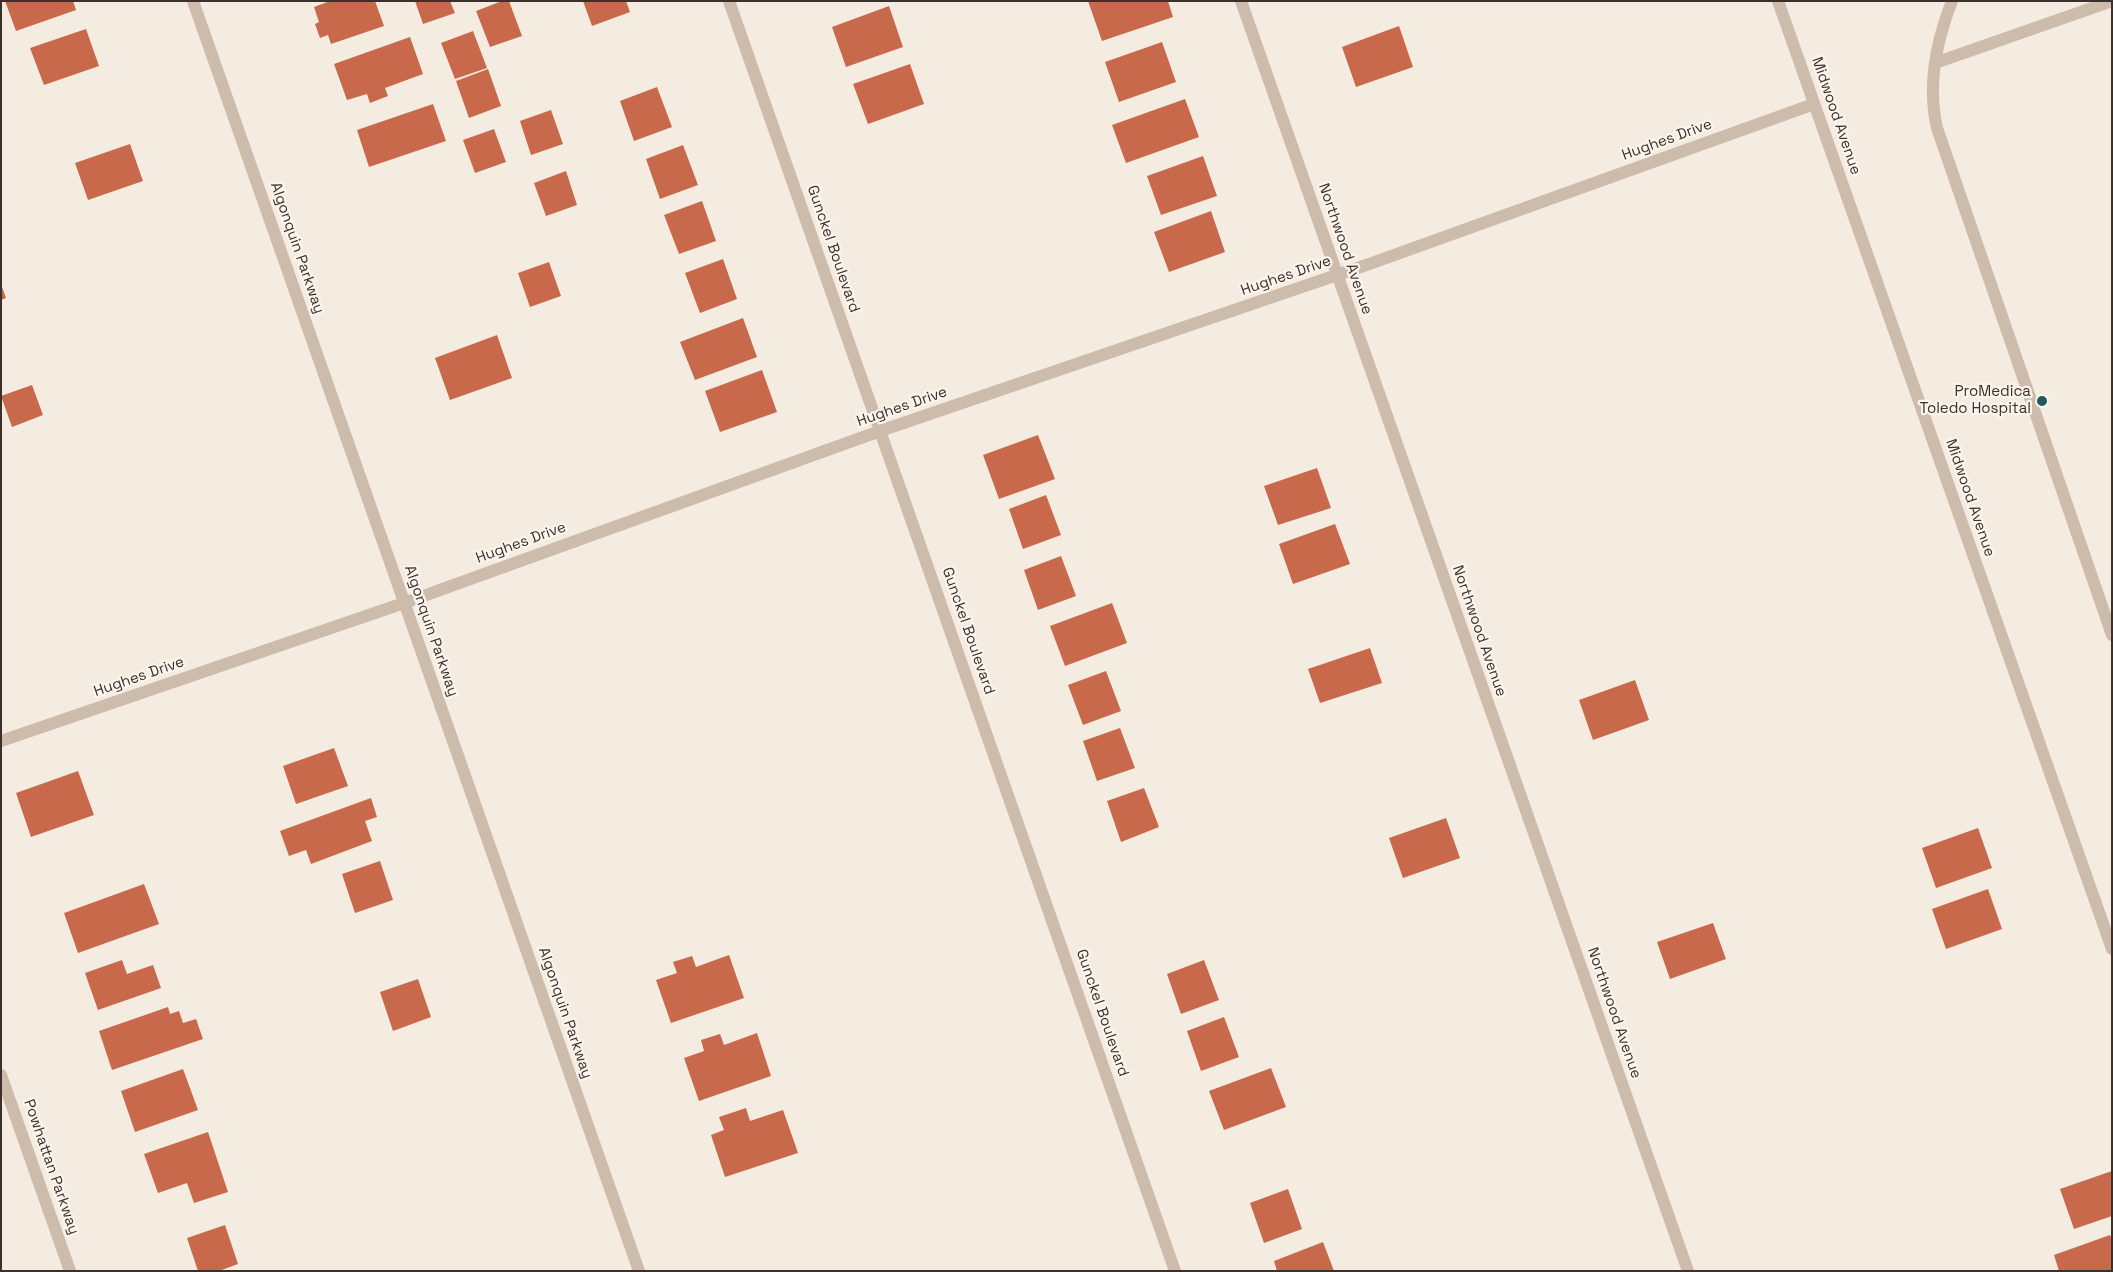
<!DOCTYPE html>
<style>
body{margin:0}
#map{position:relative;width:2113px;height:1272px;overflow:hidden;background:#f4ebe1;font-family:"Space Grotesk",sans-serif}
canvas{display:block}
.frame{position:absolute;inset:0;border:2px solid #3b302b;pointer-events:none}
</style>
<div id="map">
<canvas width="2113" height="1272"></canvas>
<div class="frame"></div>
</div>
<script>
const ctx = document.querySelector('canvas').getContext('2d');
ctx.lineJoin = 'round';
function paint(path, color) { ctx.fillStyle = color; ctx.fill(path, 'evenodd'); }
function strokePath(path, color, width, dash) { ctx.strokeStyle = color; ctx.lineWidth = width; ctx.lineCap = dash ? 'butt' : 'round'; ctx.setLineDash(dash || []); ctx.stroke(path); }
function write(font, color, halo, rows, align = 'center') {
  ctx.font = font + ' "Space Grotesk",sans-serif'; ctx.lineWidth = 4.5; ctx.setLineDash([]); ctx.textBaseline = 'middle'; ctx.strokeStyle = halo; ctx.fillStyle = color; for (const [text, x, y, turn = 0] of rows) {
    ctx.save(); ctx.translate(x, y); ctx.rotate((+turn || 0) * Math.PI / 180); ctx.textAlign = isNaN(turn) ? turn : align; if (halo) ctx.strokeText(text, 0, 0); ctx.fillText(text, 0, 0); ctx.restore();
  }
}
const building = new Path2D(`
 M5 1H73L76 10 16 31Z
 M330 1H375L384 26 331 44 328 35 320 38 315 24 319 22 314 7Z
 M415 1H450L455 13 423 24Z
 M502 1H509L522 36 490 47 476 11Z
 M583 1H626L630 12 592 26Z
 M1088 1H1168L1173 17 1102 41Z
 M889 6 903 47 846 67 832 27Z
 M1399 26 1413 67 1356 87 1342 47Z
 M86 29 99 66 44 85 30 48Z
 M473 31 487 68 455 79 441 43Z
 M410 37 423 74 385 88 388 96 370 103 367 94 347 100 334 64Z
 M1162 42 1176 82 1119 102 1105 62Z
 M910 64 924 104 868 124 853 84Z
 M488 69 501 106 469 118 456 81Z
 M657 87 672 127 634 141 620 101Z
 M1185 99 1199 137 1126 163 1112 125Z
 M433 104 446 141 369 167 357 130Z
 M551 110 563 144 531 155 520 121Z
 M494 129 506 162 475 173 463 140Z
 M130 144 143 181 88 200 75 163Z
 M683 145 698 185 660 199 646 159Z
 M1203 156 1217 196 1161 215 1147 176Z
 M566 171 577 205 546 216 534 183Z
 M702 201 716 241 679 254 664 215Z
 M1211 211 1225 252 1169 272 1154 232Z
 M723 259 737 299 700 313 685 273Z
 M549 262 561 296 530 307 518 273Z
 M1 284 6 298 1 300Z
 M743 318 757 357 695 380 680 342Z
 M497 335 512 378 450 400 435 358Z
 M762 370 777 412 720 432 705 391Z
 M32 385 43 415 12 427 1 396Z
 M1038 435 1055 479 999 499 983 455Z
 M1317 468 1331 508 1278 525 1264 486Z
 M1046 495 1061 535 1023 549 1009 509Z
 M1335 524 1350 564 1293 584 1279 544Z
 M1061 556 1076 596 1038 610 1024 570Z
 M1112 603 1127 643 1065 666 1050 626Z
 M1370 648 1382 683 1320 703 1308 669Z
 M1106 671 1121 711 1083 725 1068 685Z
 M1635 680 1649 720 1593 740 1579 700Z
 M1120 728 1135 768 1097 781 1083 741Z
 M334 748 348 786 296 804 283 766Z
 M78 771 94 815 31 837 16 793Z
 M1144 788 1159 827 1121 842 1107 801Z
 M371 798 377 817 365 821 372 841 311 864 306 850 289 856 280 831Z
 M1446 818 1460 858 1403 878 1389 838Z
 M1978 828 1992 868 1936 888 1922 848Z
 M380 861 393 900 355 913 342 874Z
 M144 884 159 924 78 953 64 913Z
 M1988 889 2002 929 1946 949 1932 909Z
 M1713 923 1726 959 1670 979 1657 942Z
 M729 955 744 998 671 1023 656 980 677 973 673 962 692 956 696 967Z
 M122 960 127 974 153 965 161 988 98 1010 85 973Z
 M1204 960 1219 1000 1181 1014 1167 974Z
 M418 979 431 1017 393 1031 380 992Z
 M168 1007 170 1014 179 1011 183 1023 196 1019 203 1039 112 1070 99 1031Z
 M1224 1017 1239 1057 1201 1071 1187 1031Z
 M757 1033 771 1076 699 1101 684 1058 704 1051 701 1040 720 1034 724 1045Z
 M1271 1068 1286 1107 1224 1130 1209 1091Z
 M183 1069 198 1110 135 1132 121 1091Z
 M746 1108 750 1121 783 1110 798 1153 725 1177 711 1135 724 1130 719 1117Z
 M208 1132 228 1192 194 1203 187 1183 158 1193 144 1154Z
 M2112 1171V1216L2074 1229 2060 1189Z
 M1288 1189 1302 1229 1264 1243 1250 1203Z
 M225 1225 238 1264 219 1271H198L187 1238Z
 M2110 1235 2112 1240V1271H2059L2054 1255Z
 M1323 1242 1334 1271H1277L1274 1261Z`);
const minor = new Path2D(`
 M193 1 639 1271
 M729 1 1175 1271
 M1241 1 1688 1271
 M1778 1 2112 949
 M1952 1C1936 42 1927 85 1937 128L2112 635
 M1935 63 2112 1
 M1 741 404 603 880 431 1372 263 1814 104
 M1 1075 70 1271`);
const markers = [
 [2042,401,6,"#1f5a5e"]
];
const streetNames = [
 ["Midwood Avenue",1836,116,71],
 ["Hughes Drive",1667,140,-20],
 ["Algonquin Parkway",297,248,71],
 ["Gunckel Boulevard",833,249,71],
 ["Northwood Avenue",1345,249,71],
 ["Hughes Drive",1286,276,-19],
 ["Hughes Drive",902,407,-19],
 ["Midwood Avenue",1970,498,71],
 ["Hughes Drive",521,543,-20],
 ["Algonquin Parkway",431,631,71],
 ["Gunckel Boulevard",968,631,71],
 ["Northwood Avenue",1479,631,71],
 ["Hughes Drive",139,677,-19],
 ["Algonquin Parkway",565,1013,71],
 ["Gunckel Boulevard",1102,1013,71],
 ["Northwood Avenue",1614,1013,71],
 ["Powhattan Parkway",51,1167,71]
];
const poiNames = [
 ["ProMedica",2031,392],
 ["Toledo Hospital",2031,409]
];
paint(building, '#c8694b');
strokePath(minor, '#cdbbac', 12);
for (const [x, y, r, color] of markers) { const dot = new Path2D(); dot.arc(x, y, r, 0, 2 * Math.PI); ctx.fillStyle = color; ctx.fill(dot); strokePath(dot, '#fbf5ee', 2); }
write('15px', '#3b302b', '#fbf5ee', streetNames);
write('15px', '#3b302b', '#fbf5ee', poiNames, 'right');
</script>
